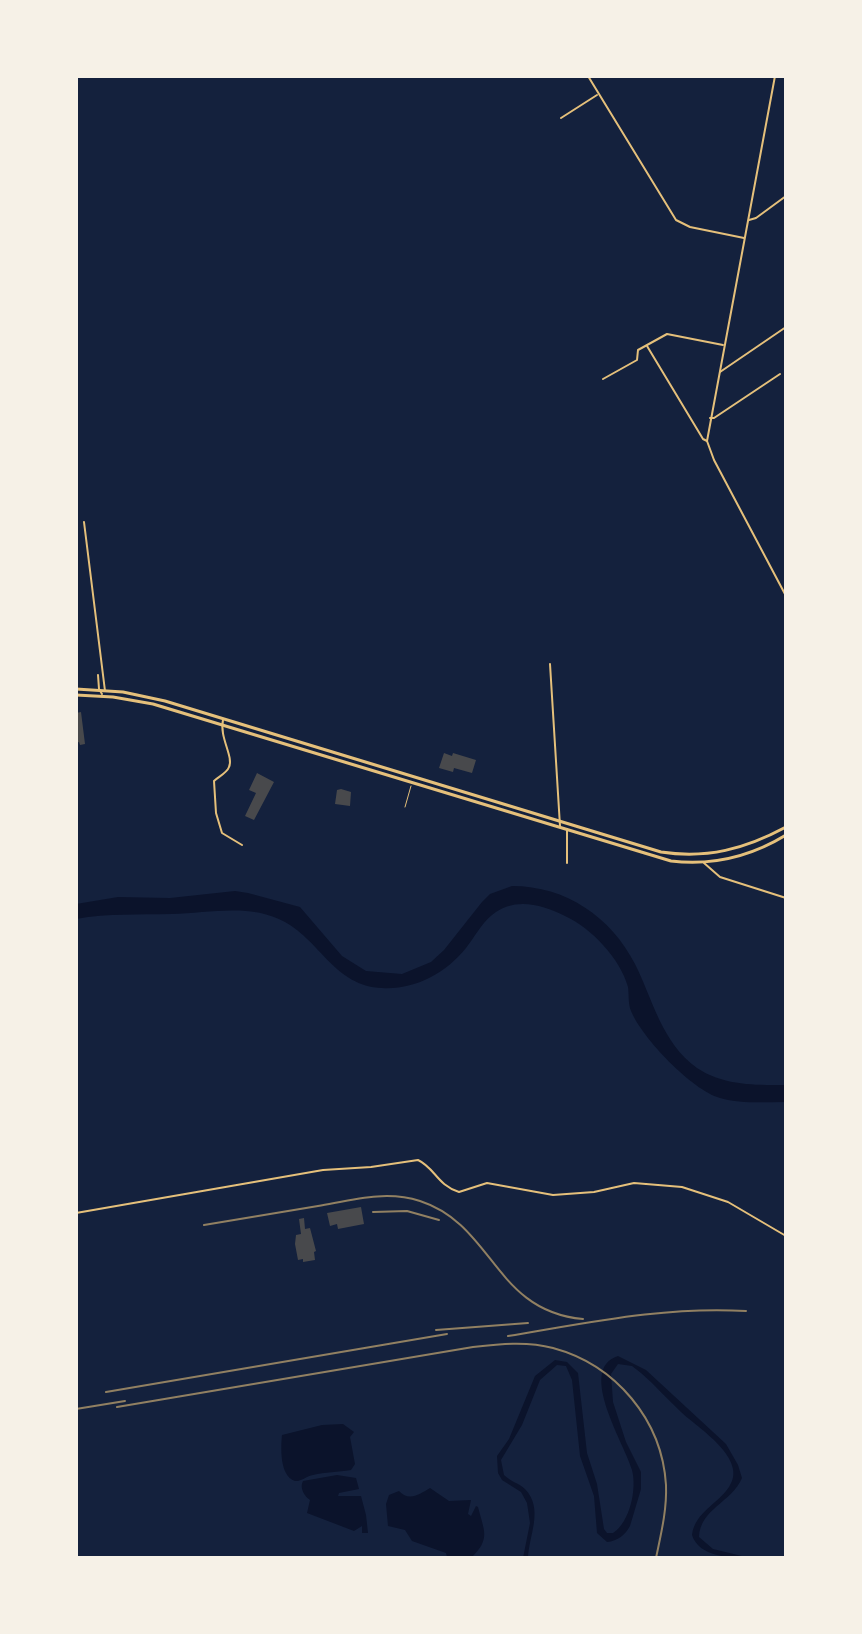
<!DOCTYPE html>
<style>
body{margin:0}
#map{position:relative;width:862px;height:1634px;overflow:hidden;background:#14213d;font-family:"Archivo Narrow",sans-serif}
canvas{display:block}
.frame{position:absolute;inset:0;border:78px solid #f6f1e7;pointer-events:none}
</style>
<div id="map">
<canvas width="862" height="1634"></canvas>
<div class="frame"></div>
</div>
<script>
const ctx = document.querySelector('canvas').getContext('2d');
ctx.lineJoin = 'round';
function paint(path, color) { ctx.fillStyle = color; ctx.fill(path, 'evenodd'); }
function strokePath(path, color, width, dash) { ctx.strokeStyle = color; ctx.lineWidth = width; ctx.lineCap = dash ? 'butt' : 'round'; ctx.setLineDash(dash || []); ctx.stroke(path); }
const water = new Path2D(`
 M512 886C566 886 611 917 635 964 653 1000 662 1043 697 1068 724 1086 756 1085 786 1085V1102C764 1102 741 1104 720 1098 692 1090 642 1038 631 1011 628 1004 629 994 628 987 620 958 591 928 565 916 541 904 514 897 492 915 481 924 474 938 466 948 445 974 414 990 382 988 335 986 321 942 285 922 251 903 209 913 172 914 139 915 109 913 76 919V904L118 897 170 898 235 891 248 893 300 907 342 956 366 971 402 974 431 962 444 950 482 902 490 894Z
 M618 1356 646 1370 726 1444 738 1465 742 1478C732 1502 700 1509 699 1537L713 1549 750 1558C730 1558 699 1557 692 1535 695 1512 718 1504 729 1487 749 1459 698 1428 681 1412 667 1399 655 1385 641 1373L632 1366 618 1364 611 1374 613 1402 626 1442 641 1472V1489L630 1526C625 1535 618 1541 607 1542L597 1533 594 1496 580 1456 572 1380 566 1366 557 1365 540 1380 522 1425 501 1460 504 1475C511 1482 519 1483 525 1489 544 1509 529 1535 528 1558H523L530 1523 527 1503 521 1492 502 1480 498 1473 497 1456 509 1439 535 1376 555 1360 567 1362 578 1373 587 1453 597 1484 604 1529 607 1533H613C630 1522 637 1489 632 1470 626 1446 576 1369 618 1356Z
 M343 1424 354 1432 350 1437 355 1464 351 1470C338 1472 325 1472 313 1475 307 1476 300 1482 295 1481 279 1476 281 1445 282 1435L322 1425Z
 M337 1475 356 1478 359 1489 339 1493 338 1496H361L366 1515 368 1533H362V1526L354 1531 307 1513 310 1500C305 1497 299 1488 303 1481Z
 M430 1488 449 1501 471 1500 468 1514 471 1516 476 1506 478 1507C484 1531 491 1539 471 1558L447 1557 446 1553 412 1541 405 1530 388 1526 386 1504 389 1495 399 1491C409 1502 420 1494 430 1488Z`);
const building = new Path2D(`
 M81 712 85 744 80 745 79 742 76 743V713Z
 M444 753 452 756 453 753 476 760 472 773 454 768 453 772 439 768Z
 M257 773 274 782 254 820 245 816 256 793 249 790Z
 M341 789 351 792 350 806 335 804 337 790Z
 M361 1207 364 1224 338 1229 337 1224 330 1226 327 1213Z
 M304 1218 305 1229 310 1228 316 1251 314 1252 315 1260 303 1262V1259L298 1260 295 1244 296 1235 301 1234 299 1219Z`);
const service = new Path2D(`
 M405 807 411 786`);
const minor = new Path2D(`
 M588 76 676 220 690 227 744 238
 M561 118 597 95
 M749 220 756 218 786 196
 M647 346 703 439 707 441
 M720 372 786 327
 M603 379 637 360 638 350 667 334 723 345
 M710 418H714L780 374
 M84 522 105 691
 M550 664 560 826
 M98 675 99 689 102 694
 M223 720C219 737 234 757 229 767 227 773 218 777 214 781L216 813 222 833 242 845
 M567 863V831
 M76 1213 323 1170 371 1167 418 1160C435 1168 437 1185 459 1192L487 1183 553 1195 594 1192 634 1183 682 1187 728 1202 786 1236`);
const tertiary = new Path2D(`
 M775 76 707 441 714 460 786 596
 M704 863 720 877 786 898`);
const secondary = new Path2D(`
 M76 689 123 692 165 701 661 852C707 859 745 849 786 827
 M76 695 113 697 153 704 671 861C713 866 750 857 786 835`);
const rail = new Path2D(`
 M373 1212 407 1211 439 1220
 M204 1225C242 1219 280 1212 318 1206 352 1200 386 1190 420 1201 494 1225 494 1311 583 1319
 M436 1330 528 1323
 M508 1336C587 1323 665 1306 746 1311
 M106 1392 447 1334
 M117 1407 473 1347C499 1344 527 1341 553 1348 616 1365 662 1420 666 1485 667 1510 661 1534 656 1558
 M76 1409 125 1401`);
paint(water, '#0b132b');
paint(building, '#48494c');
strokePath(service, '#e5c07b', 1);
strokePath(minor, '#e5c07b', 2);
strokePath(tertiary, '#e5c07b', 2);
strokePath(secondary, '#e5c07b', 3);
strokePath(rail, '#918062', 2);
</script>
